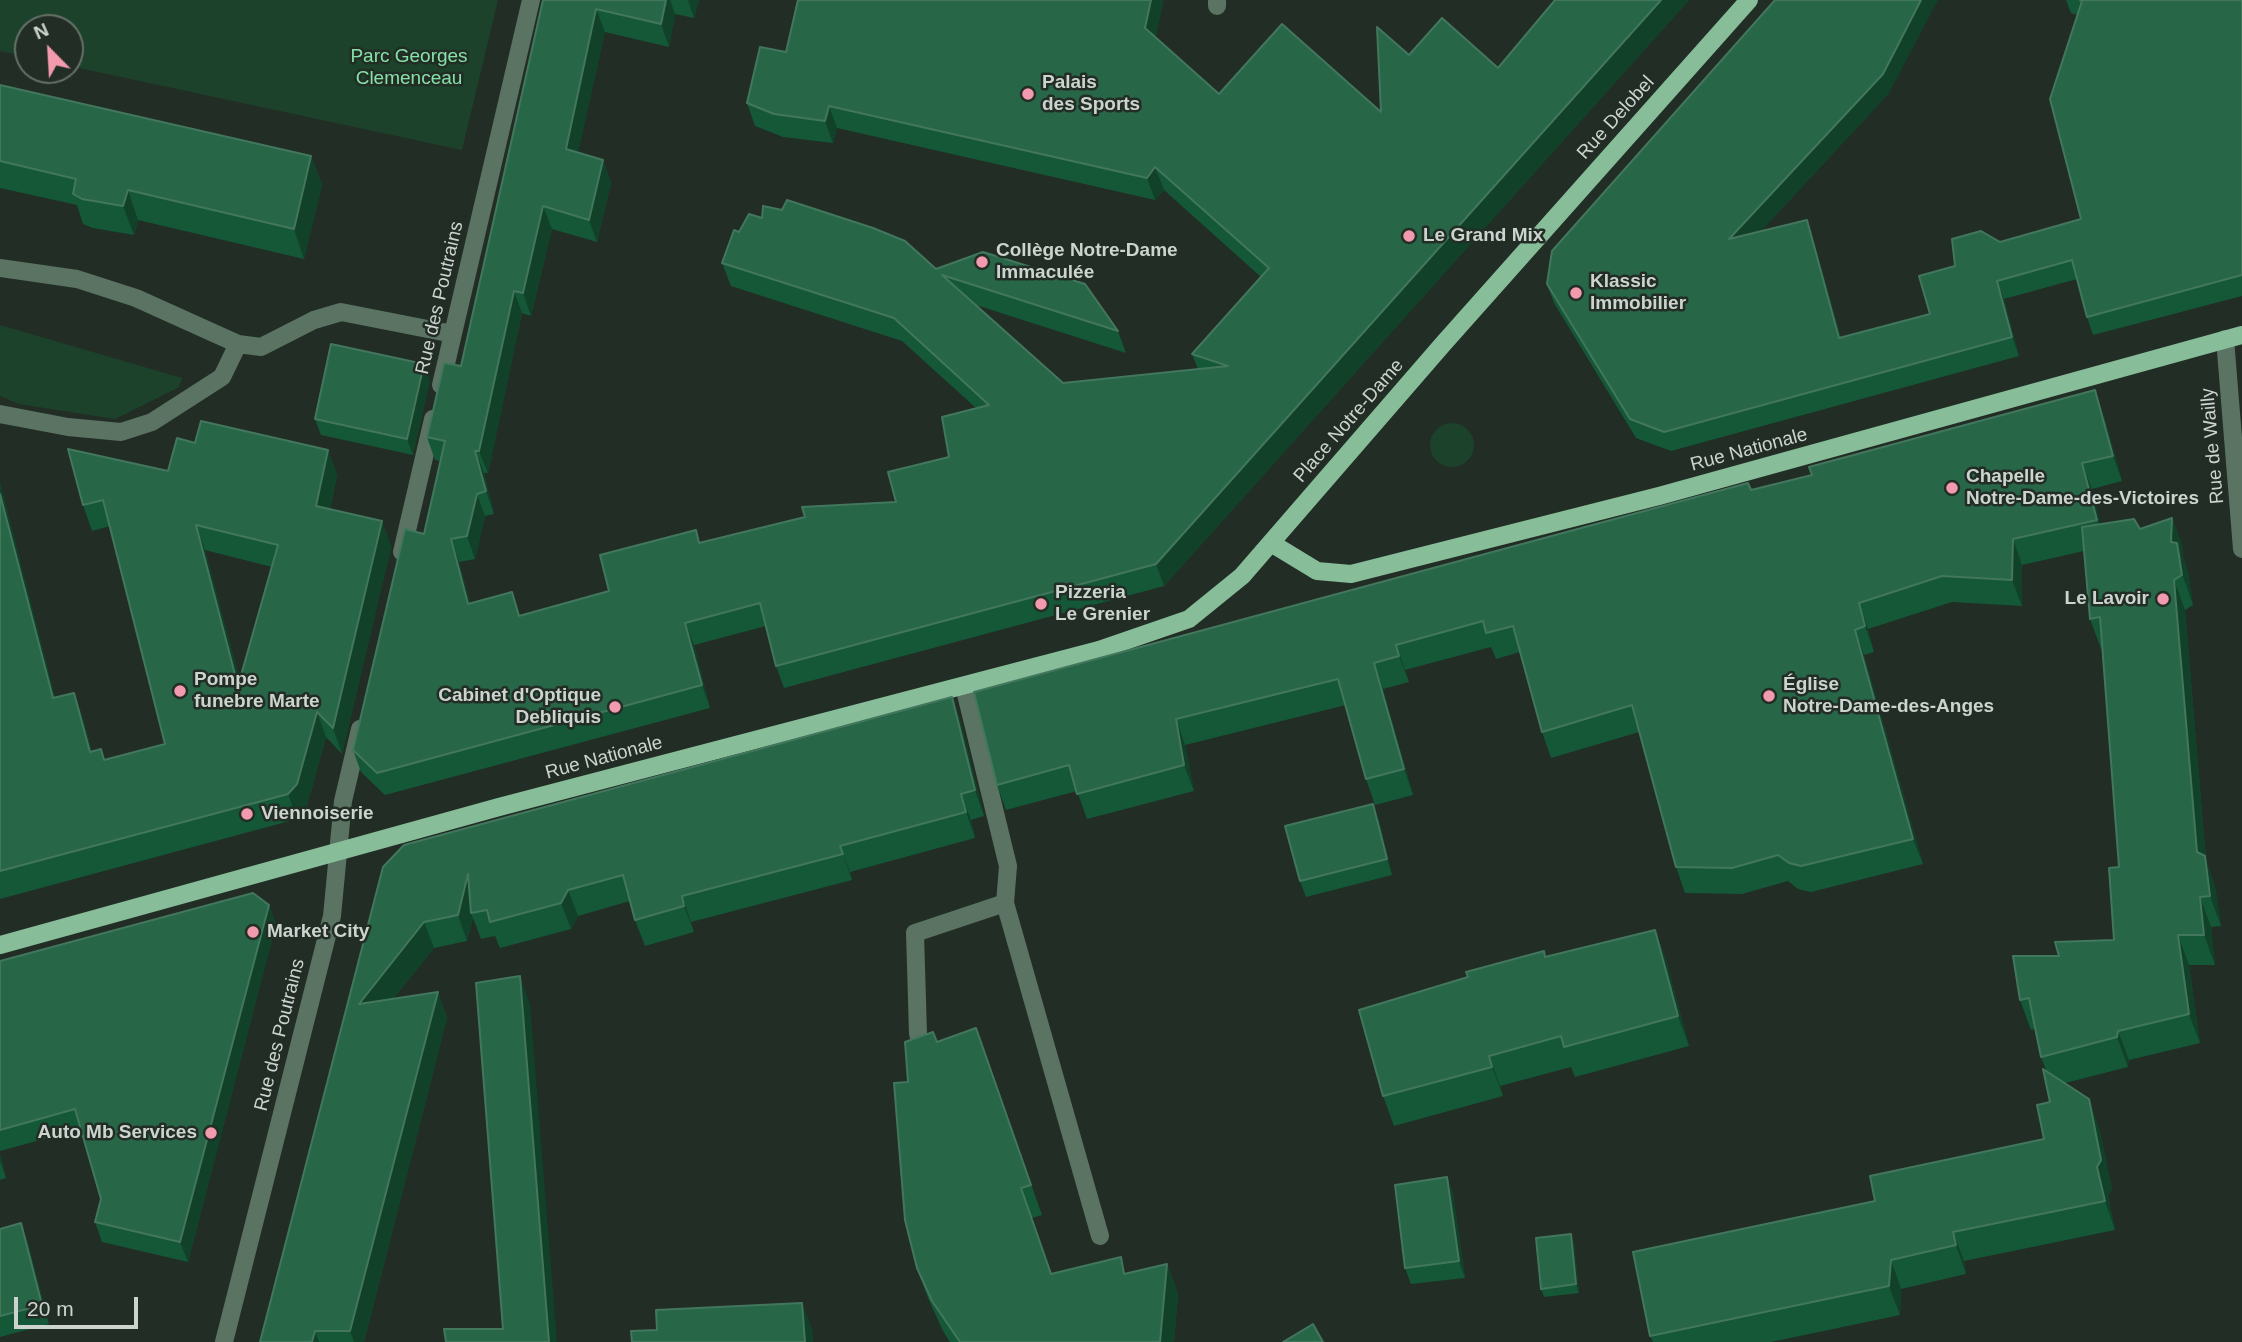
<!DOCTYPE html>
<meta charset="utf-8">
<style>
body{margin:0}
#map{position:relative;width:2242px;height:1342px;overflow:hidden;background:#222d25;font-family:Arial,sans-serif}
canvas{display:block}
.north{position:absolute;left:14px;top:14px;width:70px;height:70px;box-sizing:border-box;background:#222d25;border:2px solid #667069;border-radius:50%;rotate:336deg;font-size:19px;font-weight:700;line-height:28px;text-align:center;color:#cdd4cf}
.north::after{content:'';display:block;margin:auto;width:24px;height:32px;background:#f29aae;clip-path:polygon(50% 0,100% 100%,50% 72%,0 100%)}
.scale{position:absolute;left:14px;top:1297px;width:124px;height:32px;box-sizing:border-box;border:4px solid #cdd4cf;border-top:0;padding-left:9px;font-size:21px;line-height:24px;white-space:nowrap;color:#cdd4cf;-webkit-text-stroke:5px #222d25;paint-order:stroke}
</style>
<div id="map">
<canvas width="2242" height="1342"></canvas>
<div class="north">N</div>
<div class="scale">20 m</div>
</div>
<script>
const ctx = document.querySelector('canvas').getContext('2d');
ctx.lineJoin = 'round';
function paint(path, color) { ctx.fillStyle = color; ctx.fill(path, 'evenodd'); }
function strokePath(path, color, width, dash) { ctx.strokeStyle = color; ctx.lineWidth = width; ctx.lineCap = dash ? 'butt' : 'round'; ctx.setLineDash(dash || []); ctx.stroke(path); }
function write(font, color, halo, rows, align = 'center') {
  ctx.font = font + ' Arial,sans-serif'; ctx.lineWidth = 5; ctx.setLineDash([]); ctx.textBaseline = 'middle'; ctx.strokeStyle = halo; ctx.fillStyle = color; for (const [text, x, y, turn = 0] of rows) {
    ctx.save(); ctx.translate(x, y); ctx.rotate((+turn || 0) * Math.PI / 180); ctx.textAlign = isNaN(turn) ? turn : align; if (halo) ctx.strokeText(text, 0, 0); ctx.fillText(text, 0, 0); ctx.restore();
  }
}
const green = new Path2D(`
 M0 0H498L462 150 70 66V28H28V57L0 51Z
 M0 325 182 378 179 387 115 419 19 404 0 396Z
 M1430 445a22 22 0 1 1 44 0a22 22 0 1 1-44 0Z`);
const minor = new Path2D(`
 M1217 6V0
 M0 268 77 279 136 298 238 344 261 347 314 320 341 312 453 334
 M2225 339 2242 549
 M441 385 531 0
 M0 414 68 427 121 432 152 422 222 377 238 344
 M402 552 433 419
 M964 686 1008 866 1005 903 1100 1236
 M918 1034 915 933 1005 903
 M224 1342 332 916 343 801 360 729`);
const major = new Path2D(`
 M1271 543 1317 571 1351 574 1659 496 2242 335
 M0 945 499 807 1099 650 1189 619 1242 576 1443 344 1749 0`);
const wall = new Path2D(`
 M543 0H699L694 18 675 14 669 47 605 32 578 152 603 160 611 183 597 242 552 229 531 316 522 313 488 473H484L494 514 485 516 475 559 459 562 470 603 521 615 609 591 701 543 896 502 949 457 976 408 902 341 731 286 722 263 739 232 762 218 936 269 1118 331 1126 353 976 305 1063 383 1198 369 1192 354 1261 277 1164 190 1155 200 837 128 833 143 783 137 755 126 747 103 786 52 1156 37 1219 94 1381 112 1409 55 1498 68 1555 0H1689L1164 586 784 688 776 666 766 626 694 645 710 708 385 795 361 772 353 750 424 534 440 461 435 460 427 437 461 366Z
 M2066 0H2242V296L2093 335 2087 317 2077 279 2004 299 2019 356 1671 451 1636 438 1554 303 1547 284 1889 93 1760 232 1807 220 1813 239 1841 338 1930 314 1955 266 2000 242 2081 219 2077 15 2071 13Z
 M0 85 311 156 322 185 304 259 138 220 134 235 93 228 83 224 77 205 0 188Z
 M430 380 413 455 321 435 315 419Z
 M2104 416 2122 481 2092 489 2100 524 2140 529 2172 518 2183 548V557L2188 572 2193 605 2185 610 2206 860 2215 886 2221 926 2211 927 2215 965H2189L2200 1043 2129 1060 2128 1067 2065 1083 2099 1128 2112 1189 2108 1196 2115 1230 1964 1261 1966 1274 1901 1289 1900 1315 1771 1342H1653L1650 1336 1875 1201 2044 1139 2050 1102 2046 1070 2041 1057 2035 1029 2031 1030 2020 1000 2059 956 2114 940 2119 867 2102 649H2101L2090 619 2084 551 2022 565V606L1952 602 1868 629 1874 652 1864 655 1923 864 1811 892 1798 889 1788 881 1742 894 1685 893 1676 867 1639 732 1551 758 1542 732 1520 652 1496 659 1491 647 1405 670 1409 682 1383 689 1413 795 1375 805 1366 779 1346 705 1185 745 1194 791 1087 819 1077 791 1006 810 997 785 1751 490Z
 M195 443 328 450 337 475 330 509 382 521 391 547 342 754 326 737 306 809 297 819 0 899V483L55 697 74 693 83 718 92 752 105 760 165 744 110 526 92 531 83 505 168 471ZM205 550 272 567 240 681Z
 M952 697 961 723 984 816 971 820 975 838 850 872 852 880 691 922 694 932 645 946 635 920 630 901 578 916 571 929 500 948 495 936 481 939 473 918 467 941 434 948 393 999 438 992 447 1018 364 1342H260L383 867Z
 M1379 820 1392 875 1306 897 1300 881Z
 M269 905 276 924 188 1262 102 1242 95 1222 101 1199 81 1129 0 1151V961Z
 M1655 930 1666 960 1689 1046 1575 1077 1571 1067 1500 1086 1503 1096 1394 1126 1383 1096 1545 957Z
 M976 1028 1042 1215 1032 1218 1051 1273H1127L1167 1264 1178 1294 1174 1342H950L943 1331 928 1298 917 1268 908 1082 937 1042Z
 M0 1154 6 1178 0 1180Z
 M1447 1177 1453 1194 1465 1278 1411 1284 1405 1268Z
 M0 1229 28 1243 49 1324 0 1337Z
 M1574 1242 1579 1293 1544 1297 1541 1289Z`);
const shadedWall = new Path2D(`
 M666 0H670L675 14 669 47 661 24Z
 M688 0H699L694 18Z
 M1151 0H1164L1153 50 1145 28Z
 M1661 0H1689L1164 586 1156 564Z
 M1921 0H1938L1889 93 1736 258 1729 239Z
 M596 9 605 32 574 171 566 149Z
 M829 106 837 128 833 143 825 121Z
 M311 156 322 185 304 259 294 229Z
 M603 160 611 183 597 242 589 220Z
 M1155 167 1164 190 1155 200 1147 178Z
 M128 190 138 220 134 235 123 206Z
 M543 206 552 229 531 316 523 293Z
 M1807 220 1813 239 1846 357 1839 338Z
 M1997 281 2004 299 2019 356 2012 337Z
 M514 291 522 313 488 473 479 451Z
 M424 364 430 380 413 455 407 439Z
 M2095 390 2104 416 2122 481 2113 456Z
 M328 450 337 475 325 531 316 506Z
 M475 451 484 473 494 514 486 491Z
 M2082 463 2092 489 2106 546 2097 520Z
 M0 483 62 723 53 698 0 494Z
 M477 494 485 516 475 559 467 536Z
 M2172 518 2183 548V557L2188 572 2193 605 2171 542Z
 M382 521 391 547 342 754 333 728Z
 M196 525 205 550 248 711 238 686Z
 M451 539 459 562 476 626 468 604Z
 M2013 539 2022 565V606L2012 580Z
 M2174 580 2185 610 2206 860 2215 886 2221 926 2210 896 2197 852Z
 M1859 603 1868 629 1874 652 1865 626Z
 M685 623 694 645 710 708 702 685Z
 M1855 630 1864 655 1923 864 1913 839Z
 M1396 645 1405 670 1409 682 1399 656Z
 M1374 663 1383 689 1413 795 1404 769Z
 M74 693 83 718 99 777 90 752Z
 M952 697 961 723 984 816 975 790Z
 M317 712 326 737 306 809 297 819 288 794Z
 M1176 719 1185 745 1194 791 1184 765Z
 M961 794 971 820 975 838 966 812Z
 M1373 804 1379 820 1392 875 1387 859Z
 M840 846 850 872 852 880 843 854Z
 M468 874 471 913 473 918 467 941 458 915Z
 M568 890 578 916 571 929 561 903Z
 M682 896 691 922 694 932 684 906Z
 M2200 897 2211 927 2215 965 2204 935Z
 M269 905 276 924 188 1262 180 1242Z
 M424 922 434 948 368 1030 359 1004Z
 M1655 930 1666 960 1689 1046 1678 1016Z
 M2178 935 2189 965 2200 1043 2189 1014Z
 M520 976 530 1004 557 1342H549Z
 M438 992 447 1018 364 1342H354L350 1331Z
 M2118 1031 2129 1060 2128 1067 2117 1037Z
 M1489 1056 1500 1086 1503 1096 1492 1067Z
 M2089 1099 2099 1128 2112 1189 2108 1196 2115 1230 2105 1201 2097 1167Z
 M0 1154 6 1178 0 1161Z
 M1447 1177 1453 1194 1465 1278 1459 1261Z
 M21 1223 28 1243 49 1324 42 1305Z
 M1953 1232 1964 1261 1966 1274 1956 1245Z
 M1571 1234 1574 1242 1579 1293 1576 1284Z
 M1891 1260 1901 1289 1900 1315 1889 1286Z
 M1167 1264 1178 1294 1174 1342H1160Z
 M802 1303 813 1331V1342H805Z
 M315 1331 319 1342H312Z`);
const building = new Path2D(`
 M543 0H666L661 24 596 9 566 149 603 160 589 220 543 206 523 293 514 291 479 451H475L486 491 477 494 467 536 451 539 468 604 512 592 519 616 609 591 600 555 696 530 699 543 805 517 802 507 896 502 888 472 949 457 942 417 989 405 894 318 722 263 734 230 739 232 749 214 762 218 763 206 782 210 787 200 873 228 905 241 936 269 983 252 1085 284 1118 331 942 275 1063 383 1228 366 1192 354 1269 268 1155 167 1147 178 829 106 825 121 774 114 747 103 760 47 786 52 798 0H1151L1145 28 1219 94 1282 24 1381 112 1377 27 1409 55 1442 18 1498 68 1555 0H1661L1156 564 776 666 760 603 685 623 702 685 377 773 353 750 405 529 424 534 445 441 427 437 444 363 461 366Z
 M1775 0H1921L1883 74 1729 239 1807 220 1839 338 1930 314 1919 276 1955 266 1952 239 1981 231 2000 242 2081 219 2050 99 2082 1 2080 0H2242V275L2087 317 2072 260 1997 281 2012 337 1664 432 1630 419 1547 284 1552 251Z
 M0 85 311 156 294 229 128 190 123 206 82 199 73 194 76 179 0 161Z
 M331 344 424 364 407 439 315 419Z
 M2095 390 2113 456 2082 463 2097 520 2013 539 2012 580 1942 576 1859 603 1865 626 1855 630 1913 839 1801 866 1789 863 1778 855 1732 868 1676 867 1632 705 1542 732 1513 626 1486 633 1483 621 1396 645 1399 656 1374 663 1404 769 1366 779 1338 679 1176 719 1184 765 1077 794 1069 765 997 785 974 692 1748 483 1751 490 1812 475 1809 467Z
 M201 421 328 450 316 506 382 521 333 728 317 712 297 784 288 794 0 871V494L53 698 74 693 90 752 101 749 104 760 165 744 103 500 83 505 68 449 168 471 177 438 195 443ZM196 525 278 545 238 686Z
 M2172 518 2171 542 2177 543 2182 575 2174 580 2197 852 2205 856 2210 896 2200 897 2204 935H2178L2189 1014 2118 1031 2117 1037 2041 1057 2029 998 2020 1000 2013 956H2059L2055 942 2114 940 2109 868 2119 867 2100 617 2090 619 2082 527 2134 519 2140 529Z
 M952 697 975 790 961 794 966 812 840 846 843 854 682 896 684 906 635 920 623 875 568 890 561 903 490 922 487 910 471 913 468 874 458 915 424 922 359 1004 438 992 350 1331H315L312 1342H260L383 867 404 845Z
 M1373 804 1387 859 1300 881 1285 826Z
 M253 893 269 905 180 1242 95 1222 101 1199 75 1109 0 1130V961Z
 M1655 930 1678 1016 1564 1047 1561 1036 1489 1056 1492 1067 1383 1096 1359 1010 1468 977 1466 972 1544 951 1545 957Z
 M520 976 549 1342H446L444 1329H503L476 983Z
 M976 1028 1031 1185 1021 1188 1051 1274 1121 1257 1124 1274 1167 1264 1160 1342H960L932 1301 917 1268 905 1220 894 1083 908 1082 905 1042 933 1032 937 1042Z
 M2043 1069 2089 1099 2101 1160 2097 1167 2105 1201 1953 1232 1956 1245 1891 1260 1889 1286 1650 1336 1633 1252 1875 1201 1870 1176 2044 1139 2037 1105 2050 1102Z
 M1447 1177 1459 1261 1405 1268 1395 1185Z
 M21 1223 42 1305 0 1316V1229Z
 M1571 1234 1576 1284 1541 1289 1536 1238Z
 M802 1303 805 1342H632L631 1331 657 1330 656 1310Z
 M1313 1324 1323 1342H1283Z`);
const markers = [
 [1028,94,7,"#f29aae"],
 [1409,236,7,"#f29aae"],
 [982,262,7,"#f29aae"],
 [1576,293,7,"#f29aae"],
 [1952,488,7,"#f29aae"],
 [2163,599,7,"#f29aae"],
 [1041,604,7,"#f29aae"],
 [180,691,7,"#f29aae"],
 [1769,696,7,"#f29aae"],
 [615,707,7,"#f29aae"],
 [247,814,7,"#f29aae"],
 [253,932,7,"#f29aae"],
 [211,1133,7,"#f29aae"]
];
const parkNames = [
 ["Parc Georges",409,57],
 ["Clemenceau",409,79]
];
const poiNames = [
 ["Palais",1042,83],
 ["des Sports",1042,105],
 ["Le Grand Mix",1423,236],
 ["Collège Notre-Dame",996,251],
 ["Immaculée",996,273],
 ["Klassic",1590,282],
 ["Immobilier",1590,304],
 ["Chapelle",1966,477],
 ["Notre-Dame-des-Victoires",1966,499],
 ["Pizzeria",1055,593],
 ["Le Grenier",1055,615],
 ["Le Lavoir",2149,599,"right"],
 ["Pompe",194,680],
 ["funebre Marte",194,702],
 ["Église",1783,685],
 ["Notre-Dame-des-Anges",1783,707],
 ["Cabinet d'Optique",601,696,"right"],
 ["Debliquis",601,718,"right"],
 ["Viennoiserie",261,814],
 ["Market City",267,932],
 ["Auto Mb Services",197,1133,"right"]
];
const streetNames = [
 ["Rue Delobel",1616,118,-48],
 ["Rue des Poutrains",440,298,-77],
 ["Place Notre-Dame",1349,421,-49],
 ["Rue de Wailly",2213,446,-95],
 ["Rue Nationale",1749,450,-15],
 ["Rue Nationale",604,758,-15],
 ["Rue des Poutrains",280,1035,-76]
];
paint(green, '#1c422b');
strokePath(minor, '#5a7362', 18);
strokePath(major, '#87bd99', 18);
paint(wall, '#145837');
paint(shadedWall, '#114129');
paint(building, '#286648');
strokePath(building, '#42775d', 2);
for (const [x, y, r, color] of markers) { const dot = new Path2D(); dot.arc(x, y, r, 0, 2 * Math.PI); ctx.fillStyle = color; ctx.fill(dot); strokePath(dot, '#222d25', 2.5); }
write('19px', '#86e1a8', '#222d25', parkNames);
write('bold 19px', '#cdd4cf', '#222d25', poiNames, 'left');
write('19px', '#cdd4cf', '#222d25', streetNames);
</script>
